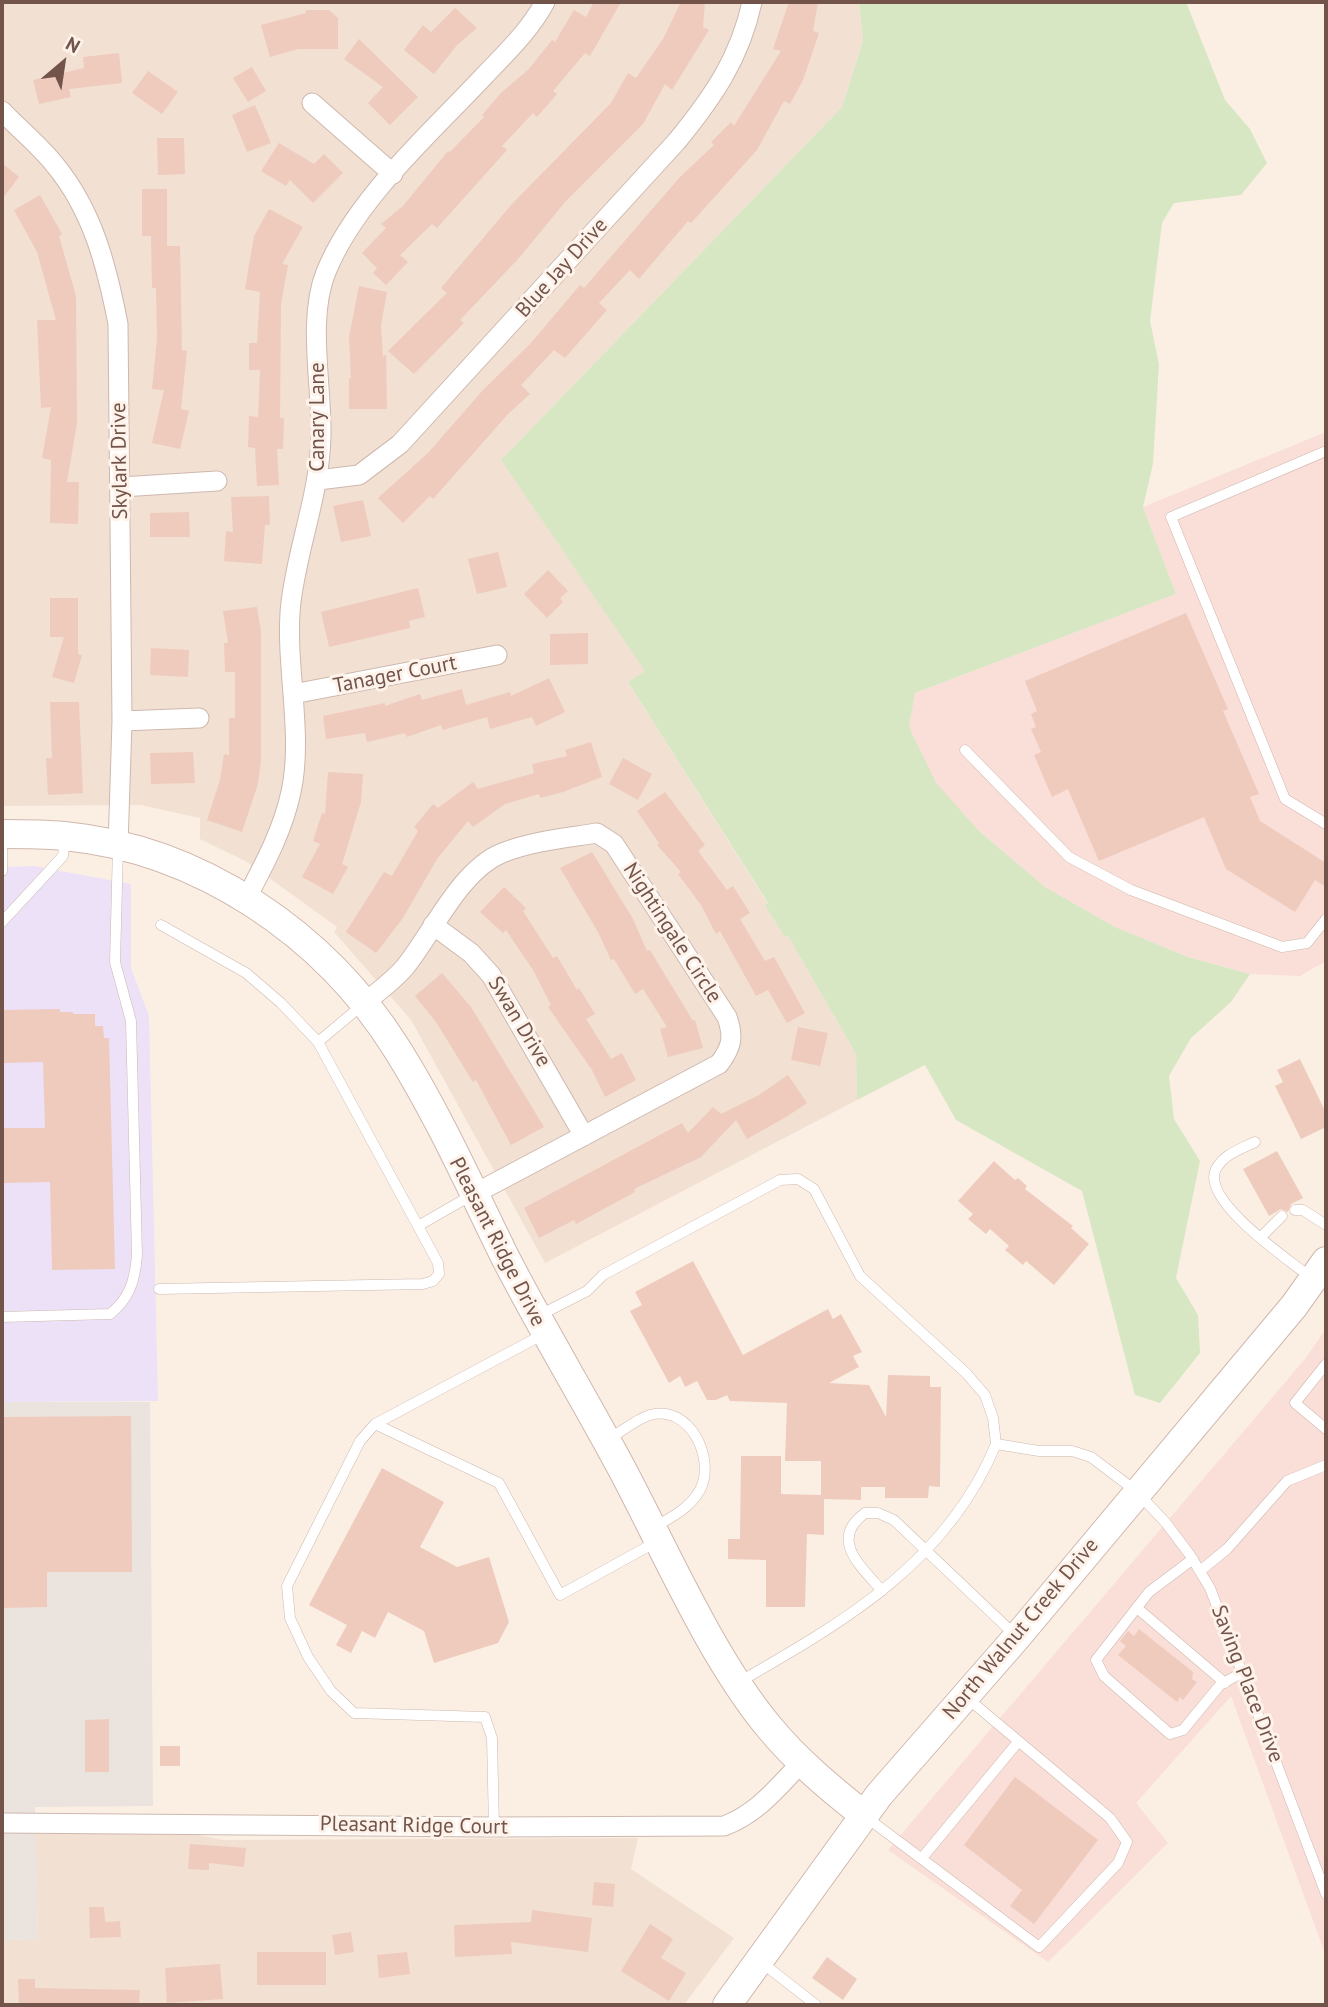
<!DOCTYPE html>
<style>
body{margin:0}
#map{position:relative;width:1328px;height:2007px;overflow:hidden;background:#fbefe4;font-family:"PT Sans",sans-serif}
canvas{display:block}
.frame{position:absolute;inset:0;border:4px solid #72544b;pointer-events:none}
.north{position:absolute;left:28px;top:28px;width:70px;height:70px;-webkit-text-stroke:5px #fef3ea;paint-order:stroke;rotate:29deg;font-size:19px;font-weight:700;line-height:28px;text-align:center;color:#72544b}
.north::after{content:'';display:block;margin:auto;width:24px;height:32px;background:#72544b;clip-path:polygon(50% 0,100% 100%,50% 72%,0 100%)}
</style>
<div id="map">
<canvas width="1328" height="2007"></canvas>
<div class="frame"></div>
<div class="north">N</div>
</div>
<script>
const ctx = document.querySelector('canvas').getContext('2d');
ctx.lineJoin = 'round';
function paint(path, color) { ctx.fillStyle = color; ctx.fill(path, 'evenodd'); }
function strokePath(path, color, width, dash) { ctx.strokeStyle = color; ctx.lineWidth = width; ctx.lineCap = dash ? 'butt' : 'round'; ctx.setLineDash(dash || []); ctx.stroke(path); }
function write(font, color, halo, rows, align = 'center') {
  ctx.font = font + ' "PT Sans",sans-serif'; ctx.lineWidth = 6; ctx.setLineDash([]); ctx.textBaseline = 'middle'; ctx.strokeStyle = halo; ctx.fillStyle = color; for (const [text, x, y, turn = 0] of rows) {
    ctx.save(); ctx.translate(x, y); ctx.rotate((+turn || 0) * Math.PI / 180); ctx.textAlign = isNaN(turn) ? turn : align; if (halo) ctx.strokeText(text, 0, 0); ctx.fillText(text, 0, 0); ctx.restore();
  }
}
const residential = new Path2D(`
 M2 2H859L863 41 842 107 501 460 646 671 628 682 768 904 765 906 785 937 788 936 856 1054 857 1100 545 1263 411 1020 334 932 337 927 247 862 200 839V818L141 805 2 806Z
 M35 1831H176L224 1840 638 1838 631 1869 734 1938 684 2005H2V1940L38 1939Z`);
const commercial = new Path2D(`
 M1326 432V961L1300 976 1250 974 1188 957 1115 927 1045 887 979 831 935 783 909 727 915 693 1176 594 1143 507Z
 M1326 1329V1956L1231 1696 1136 1803 1168 1843 1048 1962 888 1850 1305 1359Z`);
const industrial = new Path2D(`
 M2 1402H150L153 1806 35 1807 38 1939 2 1940Z`);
const education = new Path2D(`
 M34 866 131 884V968L149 1016 158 1401 2 1402V867Z`);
const green = new Path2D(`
 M859 2H1186L1225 100 1250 129 1267 163 1241 195 1174 203 1162 223 1150 321 1159 364 1153 464 1143 507 1176 594 915 693 909 727 936 783 979 831 1045 887 1115 927 1188 957 1250 974 1231 1002 1191 1038 1169 1076 1174 1119 1200 1161 1176 1278 1198 1315 1200 1353 1160 1403 1135 1395 1082 1191 956 1120 925 1065 857 1100 856 1054 788 936 785 937 765 906 768 903 628 682 645 671 501 460 842 107 863 41Z`);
const building = new Path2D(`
 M594 2H621L590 56 585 53 553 91 557 94 537 117 533 113 502 146 507 150 437 228 432 224 400 255 408 262 386 285 373 273 377 268 362 253 386 228 381 224 403 206 448 151 450 152 484 117 482 115 501 93 529 69 552 40 555 42 574 10 586 17Z
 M681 2H705L703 27 709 30 672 90 665 84 643 124 565 202 519 258 460 320 464 323 414 374 388 351 447 293 441 288 512 204 611 103 628 73 636 78 663 39Z
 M789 2H818L813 31 819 33 803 80 790 104 784 101 757 150 691 223 688 221 639 279 630 270 599 303 607 310 565 358 554 350 521 385 530 394 508 414 433 499 430 496 403 523 378 498 428 453 483 390 531 343 580 285 584 288 680 177 714 145 711 142 731 122 734 126 781 51 773 49Z
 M455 8 477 28 457 45 434 74 404 50 423 25 431 32Z
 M306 10H329L338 18V49H298L270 57 261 25 306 13Z
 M359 39 418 97 390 125 368 103 383 87 344 59Z
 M119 53 122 83 69 89 71 97 39 104 33 80 84 68 83 57Z
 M252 67 266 91 248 102 233 78Z
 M148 71 178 92 162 114 132 93Z
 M255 105 271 143 247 152 232 115Z
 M157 138H184L185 174 158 175Z
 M279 143 314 164 324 154 343 173 313 203 290 180 286 186 261 171Z
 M2 163 19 177 2 199Z
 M142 189H167V246H180L182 350 187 351 181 409 189 411 180 449 152 443 164 390 152 389 157 339 156 288H152L151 236H142Z
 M40 195 62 234 59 236 76 296 77 423 67 482H79L78 524 50 523 51 460 42 458 51 407 41 408 37 320H56L37 252 14 210Z
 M269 209 303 227 282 264 288 265 281 304 280 418H284L283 449H277L279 485 257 486 255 448 248 447 249 416 258 417 260 370H249V343H257L260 292 245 289 254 236Z
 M359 286 387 292 381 325 383 357 386 354 387 409H349V378H351L349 337Z
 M269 496 270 525H265L262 564 224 561 226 531 233 532 231 497Z
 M363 500 371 536 341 542 333 506Z
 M189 512 190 537H150V513Z
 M498 552 507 587 477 594 468 559Z
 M548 570 568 591 560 598 563 602 547 618 524 594Z
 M418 588 425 617 409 621 410 628 329 647 321 612Z
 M50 598H78V654L82 655 74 683 52 677 64 637H50Z
 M257 607 261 632V759L258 784 242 832 207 820 220 780 224 754 229 755V718H235V672H225L224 643H228L223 611Z
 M1186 613 1228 709 1223 711 1259 794 1250 797 1260 821 1326 863V887L1315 880 1295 912 1226 869 1204 817 1099 861 1068 789 1052 797 1034 755 1041 752 1031 729 1036 727 1031 714 1037 711 1025 681Z
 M588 633V664L550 665V634Z
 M151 648 189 650 188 677 150 675Z
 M549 678 565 712 536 726 532 717 490 729 487 717 443 730 441 725 407 737 405 733 367 742 365 733 326 739 323 716 385 703V706L420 694 422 700 462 689 466 705 510 692 511 696Z
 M50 702H79L83 793 48 795 46 758H52Z
 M591 742 602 777 563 792 540 798 539 794 505 804 473 827 468 821 437 859 403 918 376 953 346 932 384 872 392 876 418 831 414 827 433 804 438 808 473 782 478 789 534 773 532 764 567 756 565 750Z
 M193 752 195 783 151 784 150 753Z
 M623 758 652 774 638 800 609 784Z
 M328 772 363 774 361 802 342 864 348 867 333 894 302 877 320 844 313 841 322 813 325 814Z
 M665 792 705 845 698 851 727 890 733 886 750 913 740 919 765 961 774 957 805 1013 787 1023 768 990 756 996 720 931 716 934 701 905 678 874 681 872 657 845 659 843 637 811Z
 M592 852 633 919 647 951 650 950 693 1021 695 1020 703 1048 668 1057 660 1029 667 1027 643 989 635 994 614 959 611 960 598 932 560 868Z
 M504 887 526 908 523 911 553 958 557 956 577 990 579 988 595 1014 586 1019 611 1059 622 1053 636 1080 605 1097 592 1070 548 1007 551 1005 533 970 506 930 503 933 480 912Z
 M442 973 471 1007 544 1127 511 1145 476 1080 473 1082 436 1022 415 996Z
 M60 1009V1012H73V1014H95V1026H103L104 1038H109L115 1269 52 1270 50 1182 2 1183V1128H45L43 1062 2 1063V1010Z
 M798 1027 828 1033 820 1066 791 1060Z
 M1300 1059 1326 1113V1127L1301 1139 1275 1086 1283 1082 1277 1070Z
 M788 1075 807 1103 786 1117 747 1139 736 1120 701 1157 634 1189 635 1192 576 1224 574 1220 539 1238 524 1208 682 1123 688 1133 713 1107 721 1114 759 1095Z
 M1277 1151 1303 1198 1291 1204 1288 1212 1281 1209 1269 1216 1243 1169Z
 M994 1161 1015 1180 1018 1178 1027 1186 1025 1189 1073 1226 1071 1228 1089 1244 1054 1285 1026 1261 1023 1265 1005 1250 1009 1246 990 1229 986 1234 968 1219 973 1214 958 1201Z
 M693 1261 743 1355 828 1309 833 1319 841 1314 862 1352 853 1356 859 1367 829 1383 869 1385 886 1417 888 1375 930 1376V1387H941L940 1487 929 1486 928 1498H885V1487H861V1500L824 1499V1535L807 1534 805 1607H766V1560L728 1559V1539H740L741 1456H781V1494L821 1495V1461H785L787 1403 730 1401 727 1395 716 1400H707L697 1381 685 1387 680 1376 669 1383 630 1311 642 1305 635 1292Z
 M131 1416 132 1572H47V1607L2 1608V1417Z
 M382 1468 444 1502 420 1547 457 1567 489 1557 509 1622 498 1643 434 1663 424 1631 388 1612 375 1638 362 1631 351 1653 336 1645 347 1625 309 1605Z
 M1139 1629 1193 1672 1192 1679 1197 1682 1183 1700 1180 1697 1177 1702 1118 1655 1126 1646 1120 1641 1128 1631 1134 1636Z
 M109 1719V1772H85V1720Z
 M160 1746H180V1766H160Z
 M1015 1777 1098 1840 1034 1924 1010 1906 1022 1890 964 1845Z
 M190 1844 246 1848 244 1867 209 1863V1870L188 1869Z
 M594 1882 615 1884 613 1907 592 1905Z
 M89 1907H104L105 1922 120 1921 121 1937 90 1938Z
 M532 1910 592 1918 588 1952 511 1942 512 1954 455 1957 454 1925 531 1922Z
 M650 1924 673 1939 661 1958 686 1973 669 2001 621 1971Z
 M351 1932 354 1952 335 1955 332 1935Z
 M257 1952H326V1985H257Z
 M407 1952 410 1974 379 1978 377 1955Z
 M827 1957 857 1979 843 2000 812 1978Z
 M220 1964 223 1999 167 2003 165 1968Z
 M18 1979H35V1988L140 1990 139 2005H19Z`);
const lane = new Path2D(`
 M1326 451 1171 517 1285 799 1326 824
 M965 750 1069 857 1131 890 1282 947 1307 943 1326 919
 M2 871V836
 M2 922 63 856 65 839
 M318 1042 361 1006
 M1255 1142C1241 1149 1224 1154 1216 1169 1200 1200 1288 1259 1310 1277
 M1295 1210H1303L1326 1225
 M418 1226 472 1195
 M1261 1237 1282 1216
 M159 1289 423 1284 433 1281 439 1274 438 1263 318 1042 281 1003 246 973 161 925
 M538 1316 587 1291 603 1275 780 1180 798 1179 814 1189 860 1276 966 1373 985 1395 993 1418 996 1444
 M2 1317 110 1314C130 1298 135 1280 137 1255L131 1021 115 962 118 847
 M1326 1364 1295 1403 1326 1429
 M375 1424 499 1483 560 1595 656 1542
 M607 1440C620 1433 636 1419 650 1415 690 1404 716 1459 700 1490 690 1508 671 1518 654 1527
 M1193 1559 1149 1592 1096 1660 1104 1676 1170 1734 1183 1730 1220 1685 1243 1672
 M1200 1571 1227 1549 1287 1481 1326 1465
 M882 1591C862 1567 828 1540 865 1513H878L894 1520 1014 1634
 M1137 1608 1225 1683
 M739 1682C845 1621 947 1563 996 1444L1039 1451H1072L1091 1457 1136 1491 1166 1523 1190 1555 1210 1588 1326 1894
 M866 1817 1039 1947 1118 1863 1127 1842 1110 1818 966 1697
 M494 1827 492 1738 485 1717 354 1713 331 1691 308 1657 290 1618 287 1586 360 1441 375 1424 544 1334
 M922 1858 1018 1742
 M761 1962 816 2005`);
const street = new Path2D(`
 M312 103 393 174
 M2 111C19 129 40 146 55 165 93 211 107 267 118 324L122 721 118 847
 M318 480 359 475 400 444 677 141C713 97 740 58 752 2
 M121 487 217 481
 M293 694 497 655
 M122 721 199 718
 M246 899C264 865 283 830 291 792 304 733 284 661 291 602 298 545 320 493 321 435 322 385 307 319 326 272 356 198 431 133 485 75 507 52 530 30 545 2
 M433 925 471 953 491 975 584 1136
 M364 1003C378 992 393 981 405 967 432 934 460 870 502 853 532 841 566 838 597 833L614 844 727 1017C734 1037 732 1047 719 1064L474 1194
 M2 1823 494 1827 724 1826C758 1813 777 1788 801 1763`);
const secondary = new Path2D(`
 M2 834C22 834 43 834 64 836 200 849 325 934 397 1049 438 1114 471 1188 505 1257 542 1329 584 1398 622 1469 665 1550 711 1657 769 1727 797 1761 831 1789 865 1816
 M727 2005 879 1795 1017 1637 1294 1306 1326 1261`);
const streetNames = [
 ["Blue Jay Drive",562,268,-48],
 ["Canary Lane",318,417,-90],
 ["Skylark Drive",120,461,-91],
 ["Tanager Court",395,675,-11],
 ["Nightingale Circle",672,933,57],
 ["Swan Drive",519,1022,59],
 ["Pleasant Ridge Drive",497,1242,63],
 ["North Walnut Creek Drive",1021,1629,-50],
 ["Saving Place Drive",1247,1684,69],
 ["Pleasant Ridge Court",414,1826,1]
];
paint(residential, '#f2e0d3');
paint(commercial, '#faded8');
paint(industrial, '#ebe3de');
paint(education, '#ece1f7');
paint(green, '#d7e7c3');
paint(building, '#efcbbd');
strokePath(lane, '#ceb8ae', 11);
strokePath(street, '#ceb8ae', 21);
strokePath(secondary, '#d0b7ac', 30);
strokePath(lane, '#fff', 10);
strokePath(street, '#fff', 19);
strokePath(secondary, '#fff', 28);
write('21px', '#72544b', '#fef3ea', streetNames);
</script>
